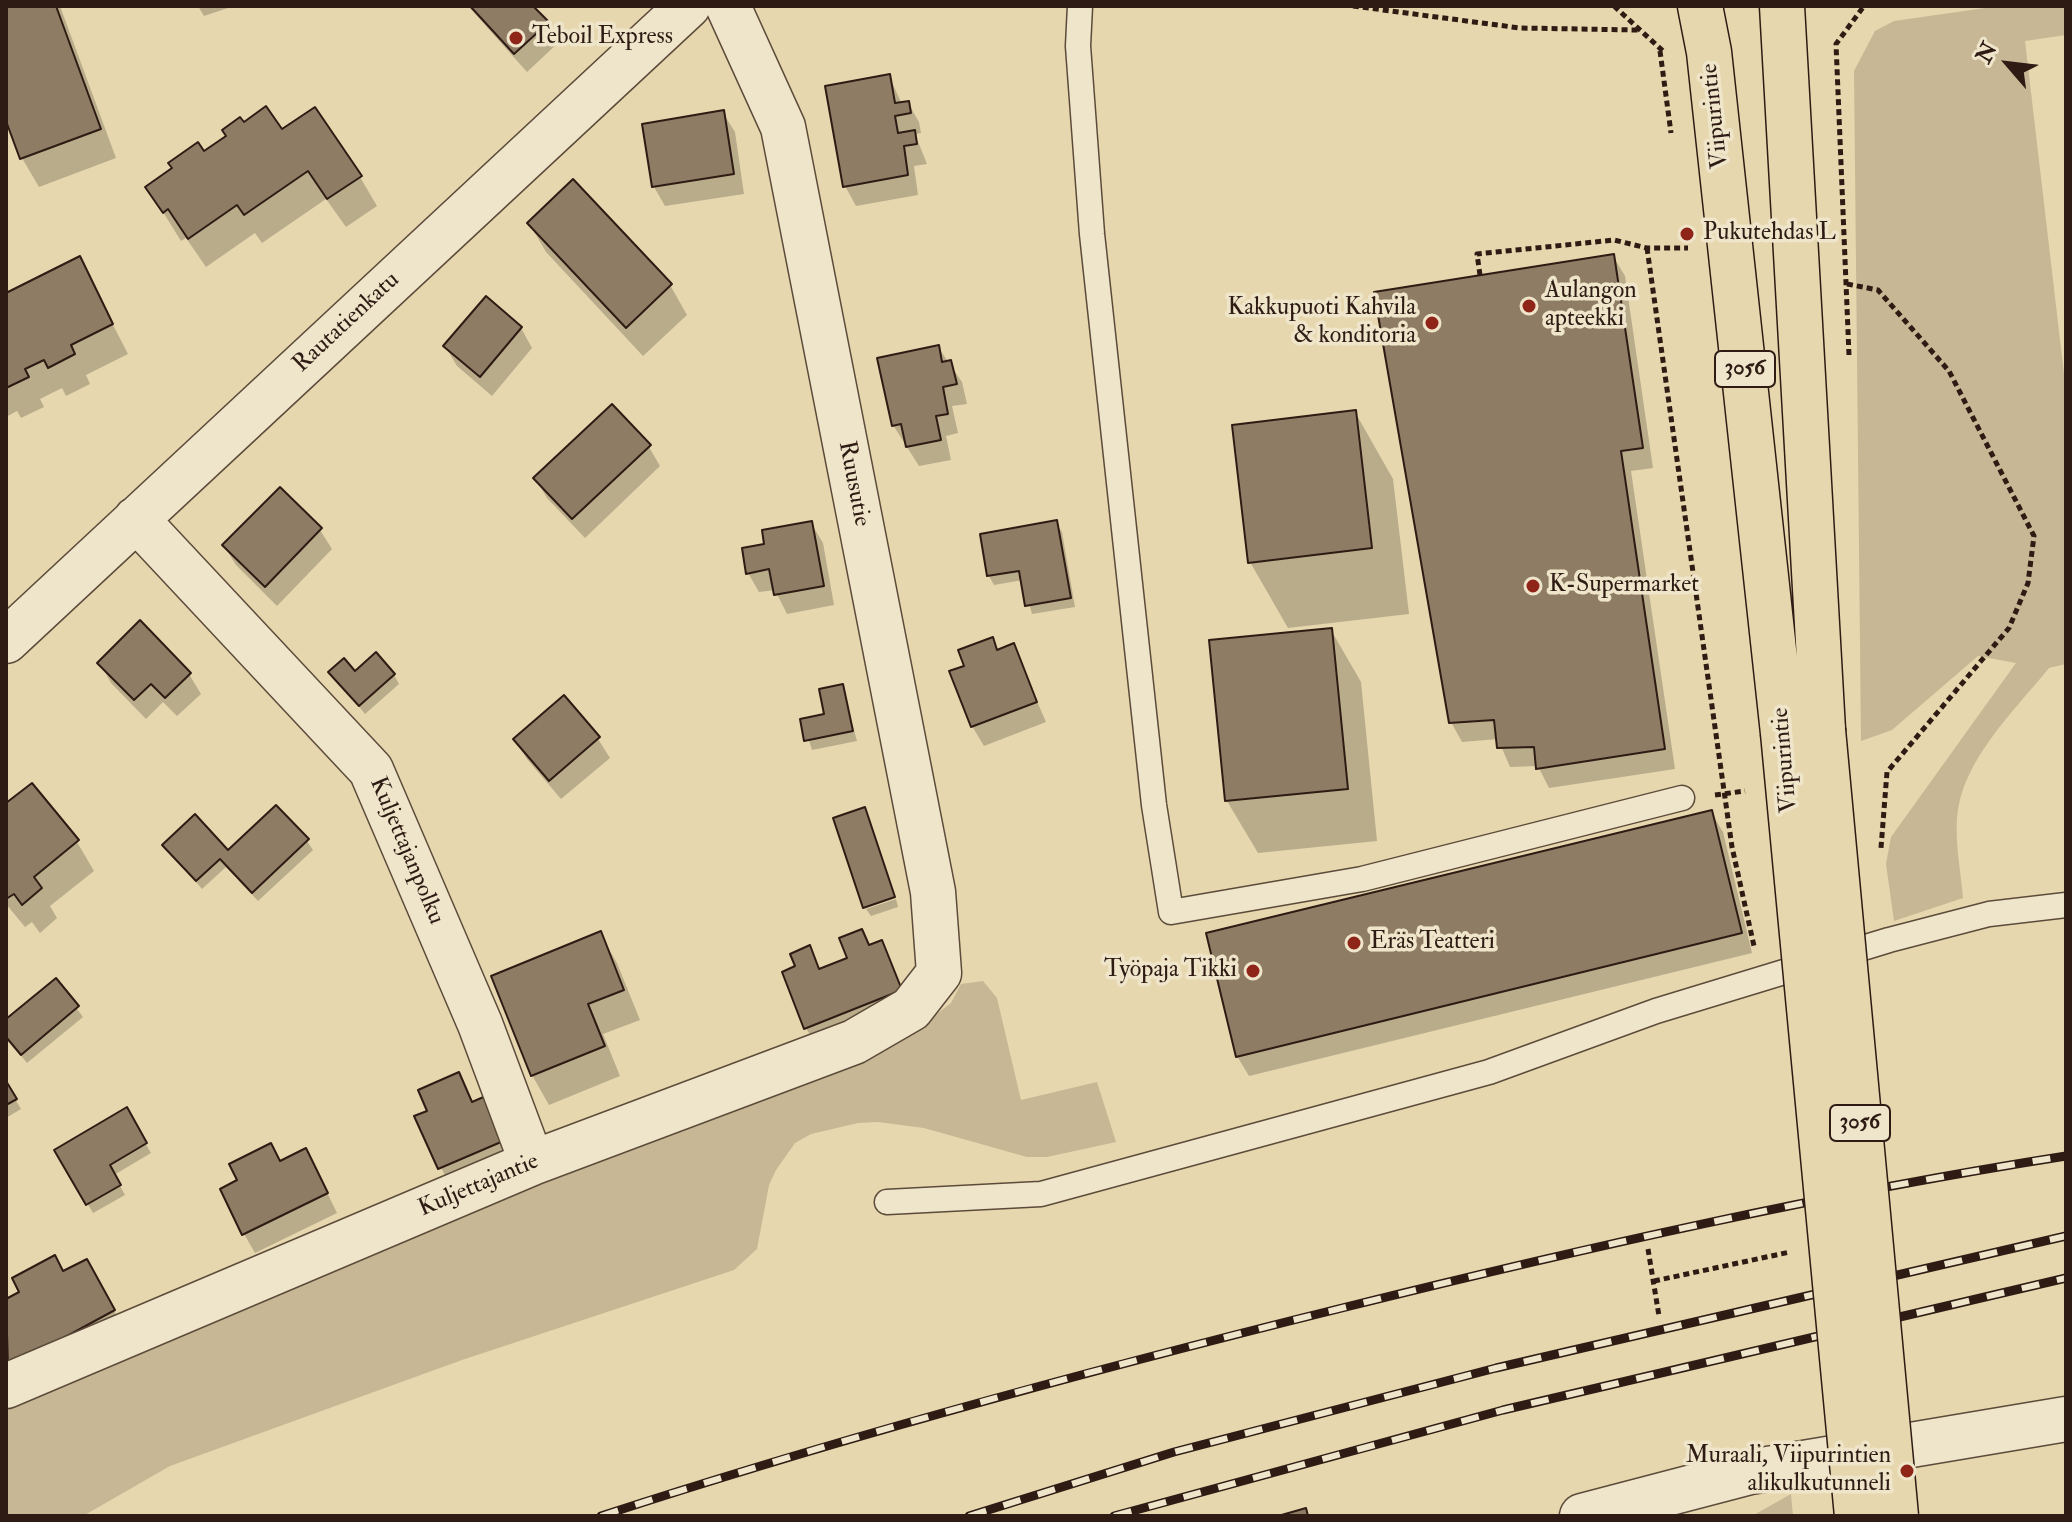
<!DOCTYPE html>
<meta charset="utf-8">
<style>
body{margin:0}
#map{position:relative;width:2072px;height:1522px;overflow:hidden;background:#e6d7ae;font-family:"IM FELL Double Pica",serif}
canvas{display:block}
.frame{position:absolute;inset:0;border:8px solid #2e1c14;pointer-events:none}
.north{position:absolute;left:1968px;top:24px;width:80px;height:80px;-webkit-text-stroke:6px #efe5ca;paint-order:stroke;rotate:298deg;font-size:22px;font-weight:700;line-height:32px;text-align:center;color:#2e1c14}
.north::after{content:'';display:block;margin:auto;width:28px;height:36px;background:#2e1c14;clip-path:polygon(50% 0,100% 100%,50% 72%,0 100%)}
</style>
<div id="map">
<canvas width="2072" height="1522"></canvas>
<div class="frame"></div>
<div class="north">N</div>
</div>
<script>
const ctx = document.querySelector('canvas').getContext('2d');
ctx.lineJoin = 'round';
function paint(path, color) { ctx.fillStyle = color; ctx.fill(path, 'evenodd'); }
function strokePath(path, color, width, dash) { ctx.strokeStyle = color; ctx.lineWidth = width; ctx.lineCap = dash ? 'butt' : 'round'; ctx.setLineDash(dash || []); ctx.stroke(path); }
function write(font, color, halo, rows, align = 'center') {
  ctx.font = font + ' "IM FELL Double Pica",serif'; ctx.lineWidth = 7; ctx.setLineDash([]); ctx.textBaseline = 'middle'; ctx.strokeStyle = halo; ctx.fillStyle = color; for (const [text, x, y, turn = 0] of rows) {
    ctx.save(); ctx.translate(x, y); ctx.rotate((+turn || 0) * Math.PI / 180); ctx.textAlign = isNaN(turn) ? turn : align; if (halo) ctx.strokeText(text, 0, 0); ctx.fillText(text, 0, 0); ctx.restore();
  }
}
const green = new Path2D(`
 M1999 6H2066V35L2025 41 2066 391V664L2049 668C2015 710 1961 761 1957 818 1955 845 1961 872 1963 898L1894 921 1886 864 1891 837 2016 663 1978 656 1892 730 1861 741 1854 71 1875 31 1894 21Z
 M983 981 997 998 1021 1100 1097 1082 1116 1142 1047 1157H1027L924 1128 878 1122 858 1123 811 1134 795 1143 776 1170 769 1185 757 1249 734 1270 462 1360 170 1466 83 1516H6V1403L934 1016 951 1003 961 984Z
 M1791 1494 1793 1516H1752Z`);
const shadow = new Path2D(`
 M6 6H60L116 158 39 187 22 158 6 115Z
 M198 6H234L204 16Z
 M468 6H531L558 43 527 72Z
 M889 76 902 104 908 103 919 122 921 133 915 134 927 164 914 166 918 195 856 206 845 186Z
 M723 113 735 132 744 194 665 206 654 187Z
 M243 125 282 132 360 177 377 206 346 227 326 199 262 243 255 233 206 267 186 238 181 241 148 188Z
 M529 223 670 285 687 315 643 356 546 252Z
 M1613 256 1625 276 1653 468 1631 471 1675 769 1549 788 1538 766 1510 767 1498 739 1462 742 1451 722Z
 M79 259 128 354 86 375 90 384 66 396 62 388 40 399 44 407 21 418 17 411 6 417V296Z
 M521 328 532 348 492 396 457 366 445 346Z
 M938 347 962 382 967 404 952 406 958 433 946 436 951 460 919 466 893 425Z
 M1355 412 1393 479 1409 614 1288 628 1250 562Z
 M649 447 660 466 585 538 547 498 535 478Z
 M811 523 823 543 834 605 787 614 775 590 759 592 748 573 766 546Z
 M1056 523 1062 532 1075 607 1032 614 1023 580 994 585 989 576Z
 M320 530 332 549 277 606 236 565 224 546Z
 M1331 630 1361 682 1377 841 1258 853 1227 801Z
 M992 640 999 651 1013 646 1046 722 984 746 972 726 967 667Z
 M100 663 189 674 201 694 177 716 163 702 146 719 111 683Z
 M331 672 394 675 399 684 365 714Z
 M842 687 857 741 812 750 803 721 827 716Z
 M564 698 598 739 610 758 561 799 527 759 515 740Z
 M6 806 77 842 94 871 50 906 57 918 40 933 32 922 25 927 6 904Z
 M1711 812 1723 832 1752 953 1249 1076 1237 1056Z
 M307 841 313 850 258 901 226 867 202 889 165 846 228 852Z
 M896 899 898 907 871 916 866 909Z
 M861 931 870 947 881 943 911 1010 817 1047 806 1028 797 968 809 948 821 970 849 959Z
 M600 934 617 963 640 1020 603 1034 620 1076 549 1105 532 1075Z
 M56 981 83 1017 27 1063 6 1037V1022Z
 M458 1075 473 1103 517 1159 451 1188 417 1117 430 1112Z
 M6 1084 21 1109 6 1118Z
 M126 1110 151 1153 114 1175 125 1195 93 1213 56 1150Z
 M280 1163 316 1170 337 1213 255 1253 244 1234Z
 M63 1274 103 1291 130 1340 27 1396 6 1360V1301Z`);
const building = new Path2D(`
 M6 6H56L101 129 20 159 6 121Z
 M470 6H533L549 22 514 54Z
 M890 74 895 103 909 101 911 113 895 116 898 133 915 130 917 144 904 146 908 175 843 187 825 86Z
 M266 106 282 129 315 107 362 176 327 199 308 171 244 215 237 205 188 239 168 209 163 213 145 187 172 168 168 163 198 142 204 151 226 136 222 130 240 117 244 122Z
 M724 110 734 174 652 187 642 124Z
 M573 179 672 284 626 328 527 223Z
 M1614 254 1643 448 1621 451 1665 749 1536 769 1534 747 1497 748 1494 720 1449 723 1374 292Z
 M80 256 113 324 71 345 75 354 48 368 44 360 25 369 29 377 6 388V293Z
 M486 296 522 327 480 377 443 346Z
 M939 345 942 362 951 360 957 384 943 387 948 414 936 416 941 440 906 447 901 424 892 426 877 358Z
 M612 404 651 445 572 519 533 478Z
 M1356 410 1372 548 1248 563 1232 425Z
 M280 487 322 528 265 587 222 545Z
 M1057 520 1071 598 1025 606 1019 571 987 576 980 534Z
 M812 521 824 586 774 595 769 569 746 574 742 548 764 544 762 530Z
 M140 620 191 673 165 698 151 684 134 700 97 663Z
 M1332 628 1348 789 1225 801 1209 640Z
 M993 637 997 650 1014 643 1037 702 971 727 949 671 964 666 958 650Z
 M376 652 395 674 359 706 328 672 344 658 355 671Z
 M843 684 853 731 804 741 800 719 824 714 819 689Z
 M564 695 600 737 549 781 513 739Z
 M32 783 79 840 34 877 42 888 22 905 14 894 6 899V803Z
 M276 805 309 839 252 893 220 859 196 881 162 845 195 814 228 850Z
 M865 807 895 897 863 908 833 818Z
 M1712 810 1742 933 1236 1057 1206 933Z
 M862 929 869 945 882 940 902 990 804 1029 782 972 795 966 790 954 810 945 819 969 847 958 839 938Z
 M601 931 624 990 588 1004 605 1046 531 1076 491 976Z
 M56 978 79 1006 21 1055 6 1037V1019Z
 M459 1072 472 1102 488 1095 508 1139 438 1169 414 1116 427 1111 418 1090Z
 M6 1081 17 1099 6 1105Z
 M127 1107 147 1143 110 1165 121 1185 86 1205 54 1150Z
 M271 1143 280 1161 306 1148 328 1193 242 1235 220 1189 237 1180 229 1164Z
 M55 1255 63 1271 87 1259 115 1310 8 1368 6 1299 19 1292 12 1278Z
 M1306 1508 1308 1516H1278Z`);
const path = new Path2D(`
 M1353 6 1520 28 1638 30
 M1614 6 1663 51
 M1660 51 1671 133
 M1647 248 1732 847 1754 946
 M1480 275 1477 254 1614 240 1647 248H1688
 M1847 284 1878 290 1949 371 2034 536 2028 583 2009 628 1887 772 1881 848
 M1849 355 1836 44 1864 6
 M1715 795 1745 791
 M1648 1249 1659 1316
 M1654 1281 1790 1252`);
const service = new Path2D(`
 M1080 6 1078 46 1092 234 1154 805 1171 912 1362 879 1682 798
 M887 1202 1041 1194 1489 1072 1656 1011 1889 940 1989 914 2066 905`);
const minor = new Path2D(`
 M136 519 371 770 480 1024 532 1163
 M6 641 688 6
 M6 1386 532 1163 854 1042 911 1009 939 973 933 892 783 127 728 6
 M1582 1516 1750 1472 2066 1419`);
const primary = new Path2D(`
 M1700 6 1709 52 1783 733
 M1782 6 1823 730`);
const rail = new Path2D(`
 M601 1516C846 1436 1095 1369 1346 1307 1584 1248 1823 1194 2066 1156
 M969 1516 1174 1452 1496 1368 2066 1236
 M1114 1516 1503 1410 2066 1278`);
const primaryBridge = new Path2D(`
 M1823 730 1896 1516
 M1783 733 1857 1516`);
const markers = [
 [516,38,8,"#8f2418"],
 [1687,234,8,"#8f2418"],
 [1529,306,8,"#8f2418"],
 [1432,323,8,"#8f2418"],
 [1533,586,8,"#8f2418"],
 [1354,943,8,"#8f2418"],
 [1253,971,8,"#8f2418"],
 [1907,1471,8,"#8f2418"]
];
const shields = [
 [1745,369,60],
 [1860,1123,60]
];
const shieldNames = [
 ["3056",1745,369],
 ["3056",1860,1123]
];
const poiNames = [
 ["Teboil Express",532,38],
 ["Pukutehdas L",1703,234],
 ["Aulangon",1545,292],
 ["apteekki",1545,320],
 ["Kakkupuoti Kahvila",1416,309,"right"],
 ["& konditoria",1416,337,"right"],
 ["K-Supermarket",1549,586],
 ["Eräs Teatteri",1370,943],
 ["Työpaja Tikki",1237,971,"right"],
 ["Muraali, Viipurintien",1891,1457,"right"],
 ["alikulkutunneli",1891,1485,"right"]
];
const streetNames = [
 ["Viipurintie",1716,116,-96],
 ["Rautatienkatu",347,323,-43],
 ["Ruusutie",853,484,79],
 ["Viipurintie",1786,760,-95],
 ["Kuljettajanpolku",406,851,67],
 ["Kuljettajantie",479,1186,-23]
];
paint(green, '#c7b794');
paint(shadow, '#0003');
paint(building, '#8e7d64');
strokePath(building, '#2e1c14', 2);
strokePath(service, '#5c4b3a', 27);
strokePath(minor, '#5c4b3a', 47);
strokePath(primary, '#2e1c14', 47);
strokePath(path, '#2e1c14', 5, [6, 4]);
strokePath(service, '#efe5ca', 24);
strokePath(minor, '#efe5ca', 44);
strokePath(primary, '#e6d7ae', 44);
strokePath(rail, '#2e1c14', 9);
strokePath(rail, '#efe5ca', 6, [18]);
strokePath(primaryBridge, '#2e1c14', 47, []);
strokePath(primaryBridge, '#e6d7ae', 44);
for (const [x, y, r, color] of markers) { const dot = new Path2D(); dot.arc(x, y, r, 0, 2 * Math.PI); ctx.fillStyle = color; ctx.fill(dot); strokePath(dot, '#efe5ca', 3); }
for (const [x, y, w] of shields) { const box = new Path2D(); box.roundRect(x - w / 2, y - 18, w, 36, 6); ctx.fillStyle = '#efe5ca'; ctx.fill(box); strokePath(box, '#2e1c14', 2); }
write('bold 22px', '#2e1c14', null, shieldNames);
write('24px', '#2e1c14', '#efe5ca', poiNames, 'left');
write('24px', '#2e1c14', '#efe5ca', streetNames);
</script>
